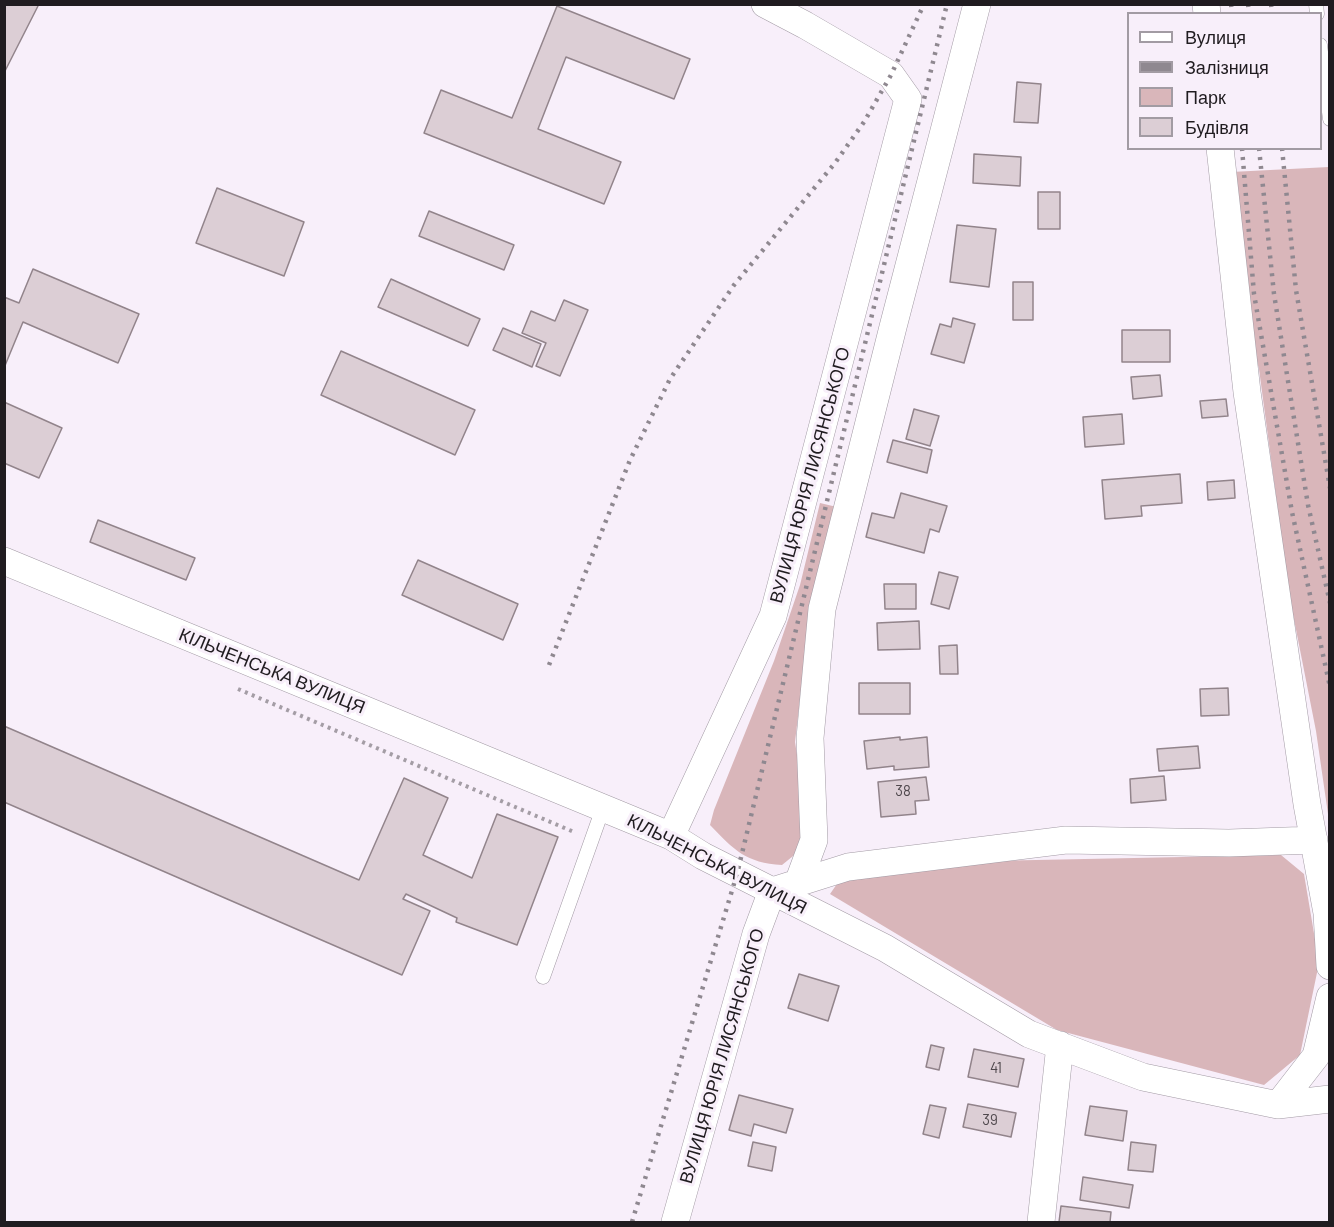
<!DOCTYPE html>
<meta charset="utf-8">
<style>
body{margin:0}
#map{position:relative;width:1334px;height:1227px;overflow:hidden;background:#f8effa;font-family:Barlow,sans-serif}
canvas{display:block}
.frame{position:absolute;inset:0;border:6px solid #201c20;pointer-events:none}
.legend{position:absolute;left:1127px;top:12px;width:195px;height:138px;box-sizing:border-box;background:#f8effa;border:2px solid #a29ba3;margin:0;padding:8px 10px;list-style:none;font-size:18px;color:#201c20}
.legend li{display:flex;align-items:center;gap:12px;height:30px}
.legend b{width:30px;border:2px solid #a29ba3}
</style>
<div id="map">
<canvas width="1334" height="1227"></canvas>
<div class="frame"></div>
<ul class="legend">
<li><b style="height:8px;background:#fff"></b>Вулиця</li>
<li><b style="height:8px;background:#8f8890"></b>Залізниця</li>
<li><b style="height:16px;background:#d9b6ba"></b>Парк</li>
<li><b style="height:16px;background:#dcced5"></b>Будівля</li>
</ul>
</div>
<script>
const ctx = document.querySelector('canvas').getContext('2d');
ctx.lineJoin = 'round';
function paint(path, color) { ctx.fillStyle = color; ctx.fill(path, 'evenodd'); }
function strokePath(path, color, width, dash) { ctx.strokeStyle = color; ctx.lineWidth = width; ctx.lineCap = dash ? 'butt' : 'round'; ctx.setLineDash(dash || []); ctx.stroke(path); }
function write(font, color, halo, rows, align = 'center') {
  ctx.font = font + ' Barlow,sans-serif'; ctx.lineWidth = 6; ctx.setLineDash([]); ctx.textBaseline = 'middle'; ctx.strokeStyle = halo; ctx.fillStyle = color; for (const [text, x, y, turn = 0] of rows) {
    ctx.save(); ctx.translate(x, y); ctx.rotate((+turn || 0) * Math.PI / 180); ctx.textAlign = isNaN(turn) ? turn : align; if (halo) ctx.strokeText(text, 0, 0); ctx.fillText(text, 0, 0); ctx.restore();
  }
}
const green = new Path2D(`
 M1329 167V821L1316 731 1289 594 1259 369 1247 322 1231 172Z
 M820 503 841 508 803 674 795 742 803 793 805 831 798 852 782 865C746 863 734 850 710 825L714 810 774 661 800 585Z
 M1281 855 1304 874 1319 963 1300 1055 1264 1085 1057 1030 830 894 839 881 987 861Z`);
const building = new Path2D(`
 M4 4H39L5 71 4 70Z
 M557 6 690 59 674 99 566 57 538 129 621 162 604 204 424 133 441 90 512 118Z
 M1017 82 1041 84 1038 123 1014 122Z
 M974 154 1021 157 1020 186 973 183Z
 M217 188 304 222 284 276 196 243Z
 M1038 192H1060V229H1038Z
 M429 211 514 245 504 270 419 236Z
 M957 225 996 229 989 287 950 282Z
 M33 269 139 314 118 363 23 322 4 368V297L19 303Z
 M391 279 480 319 468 346 378 307Z
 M1013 282H1033V320H1013Z
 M564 300 588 310 560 376 536 366 546 343 522 333 531 311 555 321Z
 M953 318 975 324 964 363 931 354 940 324 951 327Z
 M503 328 541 344 532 367 493 350Z
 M1122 330H1170V362H1122Z
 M341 351 475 410 455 455 321 395Z
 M1160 375 1162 396 1133 399 1131 377Z
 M1226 399 1228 416 1202 418 1200 401Z
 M4 402 62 428 39 478 4 463Z
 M914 409 939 416 930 446 906 439Z
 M1122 414 1124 444 1085 447 1083 417Z
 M893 440 932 450 927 473 887 462Z
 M1180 474 1182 503 1141 506 1142 516 1105 519 1102 480Z
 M1234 480 1235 498 1208 500 1207 482Z
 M901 493 947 506 939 532 930 529 924 553 866 537 872 513 894 518Z
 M98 520 195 558 186 580 90 542Z
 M418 560 518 604 503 640 402 595Z
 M939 572 958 577 949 609 931 604Z
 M884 584H916V609H885Z
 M919 621 920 649 878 650 877 623Z
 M957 645 958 674H940L939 646Z
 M859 683H910V714H859Z
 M1228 688 1229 715 1201 716 1200 689Z
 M4 726 359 880 404 778 448 798 423 855 472 878 497 814 558 837 517 945 456 922 457 918 406 894 403 899 430 911 402 975 4 802Z
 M900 737V740L927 737 929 767 894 770V766L867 769 864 741Z
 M1198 746 1200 768 1159 771 1157 749Z
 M1164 776 1166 800 1131 803 1130 779Z
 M926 777 929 800 915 801 916 814 881 817 878 782Z
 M799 974 839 986 828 1021 788 1008Z
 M931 1045 944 1048 939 1070 926 1067Z
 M974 1049 1024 1059 1018 1087 968 1077Z
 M739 1095 793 1109 786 1133 754 1124 751 1136 729 1130Z
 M968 1104 1016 1113 1011 1137 963 1127Z
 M930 1105 946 1108 939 1138 923 1134Z
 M1090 1106 1127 1111 1123 1141 1085 1135Z
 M753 1142 776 1147 772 1171 748 1166Z
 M1131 1142 1156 1145 1153 1172 1128 1170Z
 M1083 1177 1133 1185 1129 1208 1080 1200Z
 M1061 1206 1111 1212 1110 1222H1059Z`);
const path = new Path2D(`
 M238 689 574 832`);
const service = new Path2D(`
 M1316 4 1317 14
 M1320 45 1330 119
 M543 977 603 808`);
const minor = new Path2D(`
 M1206 4 1207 14
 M1220 148 1247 392 1307 804 1327 913 1330 966
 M4 561 671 836 703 856 885 948 1029 1034 1143 1077 1278 1105 1330 1099
 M671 836 773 616 908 99 891 75 805 25 765 4
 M798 883 814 840 810 738 822 609 893 327 977 4
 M1278 1105 1316 1056 1330 997
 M675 1222 756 934 772 891 848 867 1066 840 1229 843 1314 840
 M1041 1222 1060 1045`);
const rail = new Path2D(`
 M1231 4 1232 14
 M1248 4 1249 14
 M1271 4 1272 14
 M1242 148 1254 294 1292 512 1330 687
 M1259 148 1274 294 1308 505 1330 603
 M1282 148 1296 290 1330 488
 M549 665 630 460 670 379 734 285 835 163 864 122 891 75 924 4
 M632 1222 737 874 947 4`);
const numberNames = [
 ["38",903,791],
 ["41",996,1068],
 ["39",990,1120]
];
const streetNames = [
 ["ВУЛИЦЯ ЮРІЯ ЛИСЯНСЬКОГО",810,475,-75],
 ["КІЛЬЧЕНСЬКА ВУЛИЦЯ",272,671,22],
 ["КІЛЬЧЕНСЬКА ВУЛИЦЯ",717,864,27],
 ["ВУЛИЦЯ ЮРІЯ ЛИСЯНСЬКОГО",722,1056,-74]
];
paint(green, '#d9b6ba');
paint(building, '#dcced5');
strokePath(building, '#92848b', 1.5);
strokePath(service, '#a29aa4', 15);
strokePath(minor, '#a29aa4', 28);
strokePath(path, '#a49da5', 4, [3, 4.5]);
strokePath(service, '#fff', 14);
strokePath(minor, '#fff', 27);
strokePath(rail, '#8f8890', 4.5, [3, 6]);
write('15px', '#4f484d', null, numberNames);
write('18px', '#201c20', '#f8effa', streetNames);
</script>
